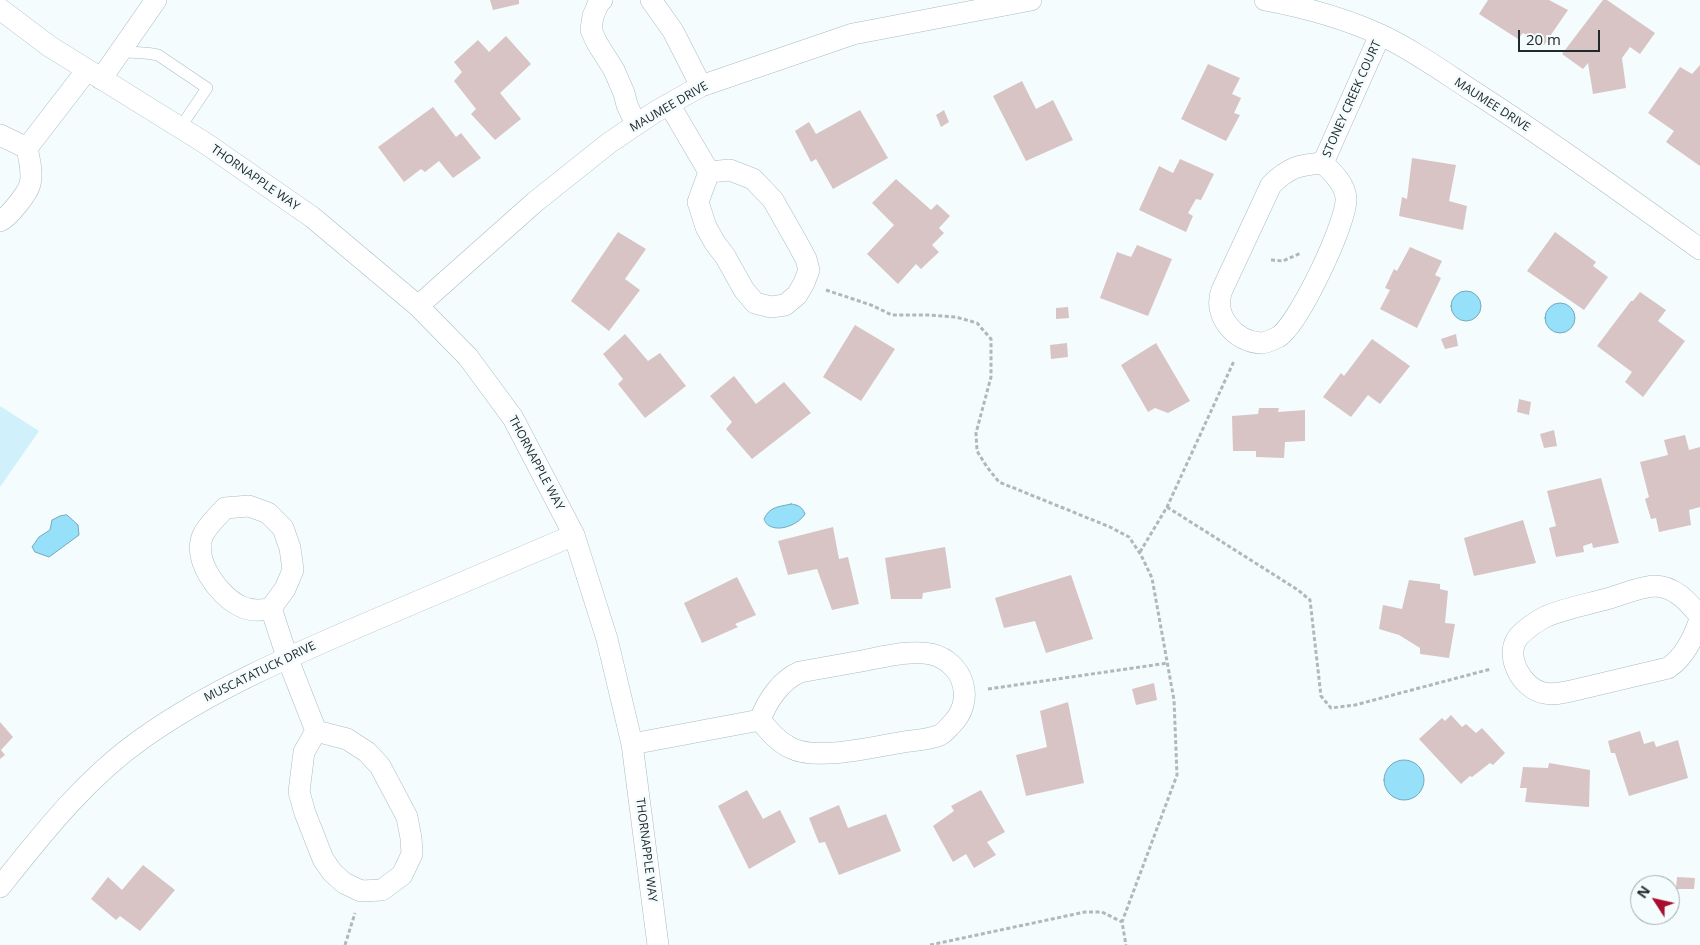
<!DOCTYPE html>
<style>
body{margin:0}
#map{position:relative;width:1700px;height:945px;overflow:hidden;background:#f4fcfe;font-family:"Open Sans",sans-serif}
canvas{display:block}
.north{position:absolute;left:1630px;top:875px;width:50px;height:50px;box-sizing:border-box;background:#f4fcfe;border:1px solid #a0a8aa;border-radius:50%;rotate:305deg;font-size:14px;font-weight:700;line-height:20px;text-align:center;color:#22292c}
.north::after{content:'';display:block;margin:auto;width:18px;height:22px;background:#a70e2e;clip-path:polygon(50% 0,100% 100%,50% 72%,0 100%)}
.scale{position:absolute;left:1518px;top:30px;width:82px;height:22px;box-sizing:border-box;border:2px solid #22292c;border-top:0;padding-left:6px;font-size:15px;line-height:18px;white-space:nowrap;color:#22292c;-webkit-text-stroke:4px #f4fcfe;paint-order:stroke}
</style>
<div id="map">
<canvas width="1700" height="945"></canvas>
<div class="north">N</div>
<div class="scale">20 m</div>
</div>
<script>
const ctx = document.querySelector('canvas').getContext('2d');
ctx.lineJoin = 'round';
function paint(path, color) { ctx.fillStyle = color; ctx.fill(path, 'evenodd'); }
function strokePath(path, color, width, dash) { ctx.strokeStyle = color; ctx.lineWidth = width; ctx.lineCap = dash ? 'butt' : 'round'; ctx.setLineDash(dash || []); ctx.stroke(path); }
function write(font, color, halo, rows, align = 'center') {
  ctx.font = font + ' "Open Sans",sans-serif'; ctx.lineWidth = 5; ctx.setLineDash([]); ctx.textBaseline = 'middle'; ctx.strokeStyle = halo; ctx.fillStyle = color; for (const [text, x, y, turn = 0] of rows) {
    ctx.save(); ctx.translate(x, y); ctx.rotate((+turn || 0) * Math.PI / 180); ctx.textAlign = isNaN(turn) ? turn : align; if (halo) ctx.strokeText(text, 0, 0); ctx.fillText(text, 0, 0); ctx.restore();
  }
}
const green = new Path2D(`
 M0 406 39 431 0 487Z`);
const water = new Path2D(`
 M1451 306a15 15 0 1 1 30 0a15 15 0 1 1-30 0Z
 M1545 318a15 15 0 1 1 30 0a15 15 0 1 1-30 0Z
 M791 504C799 505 802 507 805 514 799 524 779 533 768 525 767 525 764 520 764 519 770 506 779 507 791 504Z
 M67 515 78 525 79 535 49 557 35 552 32 547 39 537 50 530 52 520 60 516Z
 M1384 780a20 20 0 1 1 40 0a20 20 0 1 1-40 0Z`);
const building = new Path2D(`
 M490 0H519V4L493 10Z
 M1488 0H1549L1568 10 1544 45 1523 33 1518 39 1479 14Z
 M1603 0H1607L1655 33 1640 54 1630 47 1622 58 1626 88 1593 94 1588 63 1583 69 1562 54Z
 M506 36 531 64 500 93 521 119 495 140 471 114 476 109 454 81 462 72 454 62 478 40 489 52Z
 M1208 64 1240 78 1232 94 1241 98 1234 113 1240 115 1226 141 1181 119Z
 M1700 65V166L1666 142 1674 131 1648 113 1680 67 1692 74Z
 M1022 81 1036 109 1053 100 1073 140 1026 161 993 96Z
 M433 107 456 137 461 133 481 158 453 178 439 161 425 172 421 169 404 182 378 147Z
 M860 110 888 158 833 189 816 159 811 162 795 131 809 122 816 134Z
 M944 110 949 122 941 127 936 115Z
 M1412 158 1456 165 1449 201 1467 206 1463 230 1399 216 1402 197 1407 199Z
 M1180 159 1214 174 1201 200 1196 199 1188 213 1193 216 1186 232 1139 210 1159 166 1173 173Z
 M896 179 931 210 937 204 950 216 939 228 944 233 932 245 939 252 921 269 916 264 898 284 867 254 894 225 872 203Z
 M618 232 646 249 625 279 640 290 609 331 571 301Z
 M1555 232 1596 262 1593 266 1608 277 1584 310 1527 271Z
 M1137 245 1172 259 1148 316 1100 298 1117 252 1131 257Z
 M1410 247 1442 261 1435 275 1441 278 1417 328 1380 309 1390 290 1385 288 1394 269 1397 271Z
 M1640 292 1666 310 1658 321 1685 341 1643 397 1625 382 1632 372 1597 346 1631 301H1633Z
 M1068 307 1069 318 1056 319V308Z
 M855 325 895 349 861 401 823 377Z
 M625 334 648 361 660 353 686 386 645 418 618 384 623 379 603 354Z
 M1456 334 1458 346 1445 349 1441 339Z
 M1372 339 1410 366 1380 404 1368 395 1351 417 1323 397 1341 373 1344 376Z
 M1067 343 1068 357 1051 359 1050 345Z
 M1156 343 1190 401 1168 413 1155 408 1148 412 1121 365Z
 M734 376 756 404 784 382 811 413 752 459 726 429 732 422 710 396Z
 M1519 399 1531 402 1529 415 1517 412Z
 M1259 408H1279L1278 412 1305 410V441L1285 442 1284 458 1256 457V451H1233L1232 416 1258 414Z
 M1554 430 1557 446 1544 448 1540 434Z
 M1685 435 1689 450 1700 447V507L1689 510 1691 525 1659 532 1656 518 1651 519 1645 499 1649 497 1640 462 1668 455 1664 440Z
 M1601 478 1619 543 1593 548 1592 543 1583 546 1584 552 1556 557 1549 528 1556 526 1547 491Z
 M1523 520 1536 563 1474 576 1464 538Z
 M833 527 839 559 848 557 859 604 832 610 817 569 788 575 778 541Z
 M945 547 951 588 923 593 922 599H891L885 558Z
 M1071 575 1093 639 1046 653 1035 621 1004 628 995 598Z
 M737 577 756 615 735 624 738 627 702 643 684 603Z
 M1409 580 1440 584V589L1448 591 1445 623 1455 624 1449 658 1420 654V648L1399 635 1379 629 1383 605 1402 609Z
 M1154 683 1157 700 1136 705 1132 689Z
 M1068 702 1084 783 1026 796 1016 755 1047 747 1040 711Z
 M1451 715 1462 727 1466 724 1476 733 1482 728 1505 753 1493 765 1490 763 1472 777 1470 776 1461 784 1419 739 1442 718 1445 721Z
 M0 722 13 737 1 750 5 755 0 759Z
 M1640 731 1644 744 1654 741 1656 747 1678 740 1688 778 1629 796 1615 753H1611L1608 741Z
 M1549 763 1590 770 1589 807 1525 802 1527 788H1520L1523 767 1548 768Z
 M747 790 763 819 780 810 796 842 749 869 718 806Z
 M981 790 1005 832 987 842 996 855 974 868 966 854 953 862 933 826 954 811 951 806Z
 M839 805 848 828 886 814 901 851 839 875 825 842 819 843 809 818Z
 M143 865 175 890 140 931 120 916 116 920 91 899 108 877 122 890Z
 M1677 877 1695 878 1694 889H1676Z`);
const path = new Path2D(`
 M1271 260 1283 261 1301 253
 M826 290 871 305 892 315H928L956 317 977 323 991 339V377L976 433 977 451 987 467 999 482 1110 527 1129 537 1141 555 1152 578 1174 700 1177 775 1122 922 1126 945
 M1167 507 1298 590 1310 600 1321 696 1331 708 1355 705 1491 669
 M1140 552 1167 507 1234 361
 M988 689 1168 663
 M345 945 355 913
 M930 945 1085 912H1102L1122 922`);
const lane = new Path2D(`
 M120 51C133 53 146 52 158 55L207 88 180 128`);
const street = new Path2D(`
 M602 0 599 2 593 16 591 30 597 43 614 70 624 93 627 105 636 124
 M651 0 673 31 701 86
 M1265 0C1303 7 1346 19 1381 35 1417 52 1449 76 1482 97 1556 145 1628 197 1700 249
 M0 9 49 46 205 143 312 217 418 306 468 357 513 418 574 535 607 639 632 744 658 945
 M101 79 156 0
 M669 104 709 172 698 202 706 227 715 243 725 256 744 290 755 303 771 307 785 305 797 295 804 283 809 270 806 259 798 244 773 200 753 179 730 170 709 172
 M0 135 27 148
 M1323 163C1332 172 1345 184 1346 198 1348 220 1298 326 1278 337 1274 339 1266 343 1261 343 1235 342 1212 315 1222 290L1271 185C1289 167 1299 165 1323 163L1380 35
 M0 221C8 218 28 193 30 184 33 173 29 158 27 148L87 70
 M418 306 535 202 609 143 655 112 701 86 853 34 1031 0
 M271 608C261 611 250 611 240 606 219 596 192 560 203 535 207 526 218 516 225 508L249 506 268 513 283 528 290 548 293 570 285 589 271 608 287 657 316 731 304 752 299 792 305 813 323 859 332 872 344 883 361 891 382 890 402 875 412 854 411 838 407 817 380 766 367 752 347 739 316 731
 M1700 616C1688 602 1675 586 1654 586 1640 587 1623 594 1610 598 1589 604 1567 608 1547 616 1537 621 1527 628 1519 636 1503 655 1522 689 1544 693 1553 695 1562 693 1571 691L1668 668C1685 657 1694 637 1700 619
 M632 744 760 720C769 731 778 742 791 748 816 761 875 747 903 742 915 740 929 740 940 735 944 733 948 728 951 725 976 701 964 662 931 654 911 650 887 656 867 660 845 664 822 668 800 672 781 680 767 701 760 720
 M0 887C43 833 86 778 143 738 212 689 295 654 372 621 439 592 507 564 574 535`);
const streetNames = [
 ["STONEY CREEK COURT",1352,99,-66],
 ["MAUMEE DRIVE",1492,105,33],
 ["MAUMEE DRIVE",669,107,-30],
 ["THORNAPPLE WAY",255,178,35],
 ["THORNAPPLE WAY",536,463,62],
 ["MUSCATATUCK DRIVE",260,672,-26],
 ["THORNAPPLE WAY",646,850,83]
];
paint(green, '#d0f0fb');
paint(water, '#96e0f9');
strokePath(water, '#73a9bc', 1);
paint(building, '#d8c4c4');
strokePath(lane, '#aabcc3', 12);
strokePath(street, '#aabcc3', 22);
strokePath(path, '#b0b8ba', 3, [4, 2.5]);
strokePath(lane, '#fff', 11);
strokePath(street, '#fff', 21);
write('12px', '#22292c', '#f4fcfe', streetNames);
</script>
